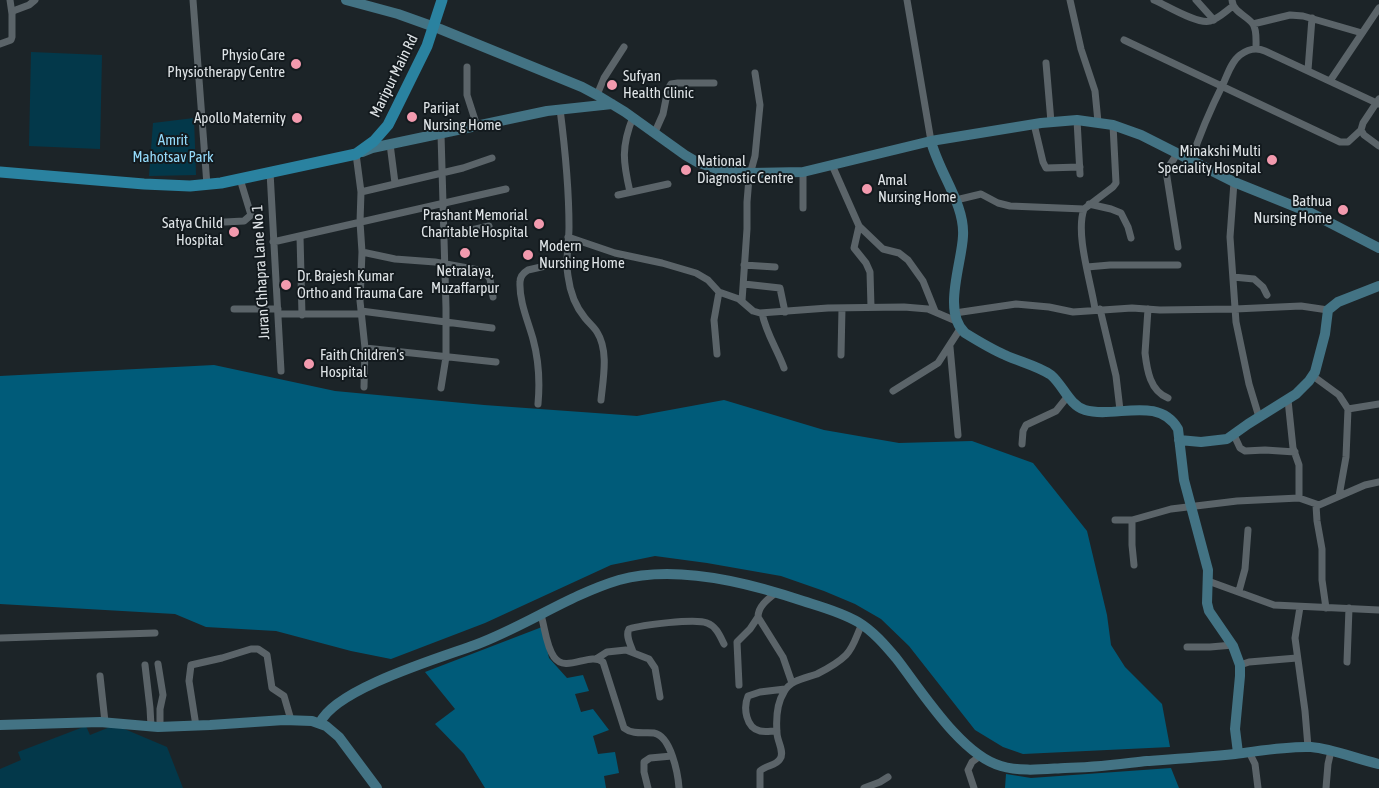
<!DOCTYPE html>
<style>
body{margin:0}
canvas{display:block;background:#1c2428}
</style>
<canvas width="1379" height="788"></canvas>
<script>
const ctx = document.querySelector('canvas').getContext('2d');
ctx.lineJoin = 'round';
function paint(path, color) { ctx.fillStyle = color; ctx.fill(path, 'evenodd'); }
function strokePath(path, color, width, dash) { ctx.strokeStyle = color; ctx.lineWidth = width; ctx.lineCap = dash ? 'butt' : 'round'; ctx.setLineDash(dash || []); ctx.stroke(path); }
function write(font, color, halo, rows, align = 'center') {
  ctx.font = font + ' "Asap Condensed",sans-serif'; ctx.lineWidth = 4; ctx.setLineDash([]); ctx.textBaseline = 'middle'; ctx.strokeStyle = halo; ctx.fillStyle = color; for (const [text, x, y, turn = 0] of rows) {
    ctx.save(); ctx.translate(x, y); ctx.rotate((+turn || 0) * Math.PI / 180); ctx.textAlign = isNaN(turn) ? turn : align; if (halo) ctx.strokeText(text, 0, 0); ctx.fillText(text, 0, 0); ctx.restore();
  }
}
const green = new Path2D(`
 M31 52 102 55 100 149 29 146Z
 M194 118 196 175 149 176 153 123Z
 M115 725 167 747 183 788H0V769L21 760 18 752 86 726 90 735Z`);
const water = new Path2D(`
 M214 365 335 391 484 405 637 416 724 400 824 430 899 443 972 441 1033 463 1087 531 1107 615 1111 645 1125 667 1162 704 1170 747 1023 754 1003 747 975 730 909 646 881 619 855 604 824 591 781 576 707 563 655 556 611 565 485 623 391 659 351 651 276 631 206 627 175 614 0 604V376Z
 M542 627 549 658 567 678 583 675 589 691 575 694 581 712 593 709 609 730 593 736 598 754 615 752 619 773 604 776 606 788H485L464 754 435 724 455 709 425 672Z
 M1171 768 1179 788H1005L1006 774 1031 778Z`);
const street = new Path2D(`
 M10 0 12 14
 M193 0 207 185
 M907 0 931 141
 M1070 0 1081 49 1095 91 1098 122
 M1154 0C1166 5 1198 25 1210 21 1218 19 1226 11 1233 6
 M1196 0 1214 20
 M1232 0C1233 12 1246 15 1253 24 1257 30 1256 41 1256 48
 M1253 24 1290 15 1303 16 1362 33
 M1124 40 1340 142H1348L1361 130
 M0 44 11 40 12 37V14L13 11 29 5 35 0
 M1046 63 1051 122
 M467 67V95L477 126
 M1308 70 1312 18
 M1330 81 1379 8
 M597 95 604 78 624 47
 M1379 99 1363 123 1361 130 1364 135 1379 146
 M560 109C565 148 569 188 569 227 569 244 565 260 568 276 570 292 575 306 585 318 589 323 594 327 597 332 609 351 603 379 601 400
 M1077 120 1080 174
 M1034 124 1043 162 1046 168 1080 167
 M655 132 663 114 668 89 671 84 678 83H714
 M441 134 446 308V357L441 388
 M390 144 395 183
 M356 154 361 192 360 222 362 252 360 301 365 348 364 387
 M1177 154 1166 171 1178 247
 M1191 161C1200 133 1211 108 1224 82 1228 73 1232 61 1240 55 1248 49 1256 47 1265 51L1379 104
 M832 165 859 226 883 249 899 253 908 260 923 281 935 311
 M270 172 281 371
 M803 172V208
 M1234 182 1230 237 1236 322 1249 384 1259 417
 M361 192 463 168 492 158
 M630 192C623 162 621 147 633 117
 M618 195 668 184
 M956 200 981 194 998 203 1010 206 1084 209
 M1089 204 1111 209 1121 213 1128 227 1131 238
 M225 222 244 221 251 215 240 179
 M859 226 854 248 866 263 870 272 871 307
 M300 236 302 315
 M445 236 489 226
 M568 237 615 253 662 263 696 273 708 280 719 292 739 299 753 311 760 313 828 308 904 307 928 309 956 321
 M273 242 506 189
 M362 252 395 259 435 262 484 271 490 279 493 297
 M744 265 775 267
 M1087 267 1110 265H1178
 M1233 277 1254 279 1263 287 1267 295
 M744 284 780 288 785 312
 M742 301 747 229V202L749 178 755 156 760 105 755 73
 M234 309H278
 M1095 309C1091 282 1075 234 1084 209L1113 187 1116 183 1113 125
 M1100 309 1116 376 1120 410
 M1148 309 1145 353C1147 370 1150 391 1168 398
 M361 311 492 328
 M762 313C766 333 777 349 784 368
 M955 313 1016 304 1049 307 1073 312 1132 308 1160 310 1235 309 1301 306 1328 310
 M278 314H361
 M950 347 958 435
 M365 348 496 362
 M717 354 714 320 719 292
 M841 355 842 308
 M1313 376 1339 395 1348 409 1346 457 1339 496
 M893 391 938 363 960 329
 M1288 400 1293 448 1299 465V498
 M538 404C540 382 539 361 533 339 528 321 519 301 520 282 520 276 523 273 528 270L567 261
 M1348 409 1379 404
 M1234 435 1240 448 1245 451 1265 450 1295 452
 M1022 444 1023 431 1026 425 1056 411 1068 396
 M1316 505 1317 521 1322 549V580L1326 608
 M1115 520H1132L1171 509 1237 501 1299 498 1319 505 1365 485 1379 482
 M1132 520V545L1134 565
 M1208 581 1274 605 1379 610
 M1239 591 1245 569 1248 530
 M777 592C768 599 758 606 758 617L783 657 792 683
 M1300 607 1295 638 1305 711 1308 747
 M541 615C545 628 546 646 554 657 566 674 590 651 603 662L624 728C633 735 644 732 654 733 671 736 678 774 679 788
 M0 638 155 633
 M1187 647H1210L1233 645
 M633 652C631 645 625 636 629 629 641 625 696 618 707 623 716 626 720 636 724 644
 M596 659 607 652 626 650 649 659 655 668 660 697
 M1347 662 1349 608
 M158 664 163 695 160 709V727
 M145 665 150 708 151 726
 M1240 665 1249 662 1297 658
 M100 676 105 722
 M739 685 737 642 750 629 758 617
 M196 726 189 681 191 665 222 658 251 649H258L267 655 272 688 284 696 291 720
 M777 731C771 731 765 732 760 731 746 728 743 708 748 696L760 692 785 689
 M1249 752 1255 764 1258 788
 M648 788 644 772V762L650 758 672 756
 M760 788V771C766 765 776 766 780 759 785 752 777 741 777 733 776 720 777 703 784 692 790 680 806 678 817 674 827 669 838 663 846 655 854 647 857 634 862 624
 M864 788 880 782 888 777
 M974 788 968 770 972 762 980 756
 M1326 788 1328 764 1331 751`);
const secondary = new Path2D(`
 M346 0 398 14 440 29 582 87 597 95 625 112 685 155 697 162 717 169 751 173 803 172 931 141 1041 123 1077 120 1113 125 1141 135 1234 182 1311 213 1379 248
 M931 141C939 173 965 204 963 236 962 263 942 312 965 333 978 341 991 349 1005 355 1020 362 1038 366 1051 375 1063 385 1069 405 1085 410 1115 419 1158 395 1178 429L1184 480 1208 570 1207 603 1209 611 1233 646 1240 665V676L1235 729 1238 753
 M362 152 372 148 547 111 612 104
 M1179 440 1201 442 1227 439 1248 424 1296 394 1309 381 1315 372 1325 334 1328 310 1338 302 1379 286
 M320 723C335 689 439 658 475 645 524 627 569 595 619 580 675 564 750 583 803 601 822 607 841 612 858 622 873 631 885 645 896 658 921 690 961 755 1001 766 1021 772 1045 769 1065 768 1093 768 1120 764 1147 761 1176 759 1206 757 1235 754 1260 751 1286 746 1311 747 1334 749 1356 759 1379 764
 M0 725 100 722 158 727 210 725 284 720 312 721 326 726 339 737 377 788`);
const primary = new Path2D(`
 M0 172 144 184 190 186 221 183 356 154 374 141 388 125 394 113 427 46 442 0`);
const markers = [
 [296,64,6,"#f29aae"],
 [612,85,6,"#f29aae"],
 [412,117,6,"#f29aae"],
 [297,118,6,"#f29aae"],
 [1272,160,6,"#f29aae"],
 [686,170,6,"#f29aae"],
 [867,189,6,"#f29aae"],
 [1343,210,6,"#f29aae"],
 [539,224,6,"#f29aae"],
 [234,232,6,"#f29aae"],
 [465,253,6,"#f29aae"],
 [528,255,6,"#f29aae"],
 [286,285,6,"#f29aae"],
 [309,364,6,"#f29aae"]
];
const poiNames = [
 ["Physio Care",285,55,"right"],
 ["Physiotherapy Centre",285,72,"right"],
 ["Sufyan",623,76],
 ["Health Clinic",623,93],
 ["Parijat",423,108],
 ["Nursing Home",423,125],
 ["Apollo Maternity",286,118,"right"],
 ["Minakshi Multi",1261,151,"right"],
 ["Speciality Hospital",1261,168,"right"],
 ["National",697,161],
 ["Diagnostic Centre",697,178],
 ["Amal",878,180],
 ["Nursing Home",878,197],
 ["Bathua",1332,201,"right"],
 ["Nursing Home",1332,218,"right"],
 ["Prashant Memorial",528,215,"right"],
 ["Charitable Hospital",528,232,"right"],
 ["Satya Child",223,223,"right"],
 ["Hospital",223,240,"right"],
 ["Modern",539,246],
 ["Nurshing Home",539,263],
 ["Netralaya,",465,271,"center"],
 ["Muzaffarpur",465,288,"center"],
 ["Dr. Brajesh Kumar",297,276],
 ["Ortho and Trauma Care",297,293],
 ["Faith Children's",320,355],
 ["Hospital",320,372]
];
const streetNames = [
 ["Maripur Main Rd",394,76,-64],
 ["Juran Chhapra Lane No 1",261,272,-93]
];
const parkNames = [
 ["Amrit",173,140],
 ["Mahotsav Park",173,157]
];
paint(green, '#03384a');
paint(water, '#005b79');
strokePath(street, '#5b6469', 7);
strokePath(secondary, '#437384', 10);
strokePath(primary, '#2a82a0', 11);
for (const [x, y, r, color] of markers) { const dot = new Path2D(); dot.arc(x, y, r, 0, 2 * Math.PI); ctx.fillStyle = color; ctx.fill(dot); strokePath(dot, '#131a1e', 2); }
write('15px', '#dfe4e7', '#131a1e', poiNames, 'left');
write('15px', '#dfe4e7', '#131a1e', streetNames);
write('15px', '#94dafa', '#131a1e', parkNames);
</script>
